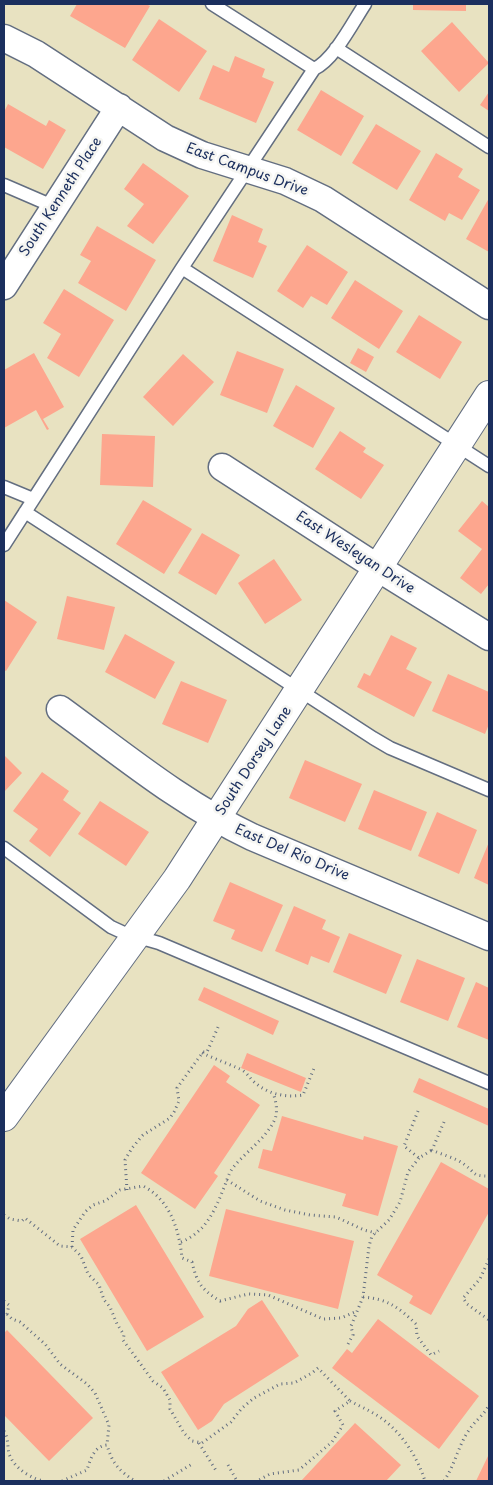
<!DOCTYPE html>
<style>
body{margin:0}
#map{position:relative;width:493px;height:1485px;overflow:hidden;background:#e8e2c1;font-family:"Playpen Sans",sans-serif}
canvas{display:block}
.frame{position:absolute;inset:0;border:5px solid #1b2f5e;pointer-events:none}
</style>
<div id="map">
<canvas width="493" height="1485"></canvas>
<div class="frame"></div>
</div>
<script>
const ctx = document.querySelector('canvas').getContext('2d');
ctx.lineJoin = 'round';
function paint(path, color) { ctx.fillStyle = color; ctx.fill(path, 'evenodd'); }
function strokePath(path, color, width, dash) { ctx.strokeStyle = color; ctx.lineWidth = width; ctx.lineCap = dash ? 'butt' : 'round'; ctx.setLineDash(dash || []); ctx.stroke(path); }
function write(font, color, halo, rows, align = 'center') {
  ctx.font = font + ' "Playpen Sans",sans-serif'; ctx.lineWidth = 5; ctx.setLineDash([]); ctx.textBaseline = 'middle'; ctx.strokeStyle = halo; ctx.fillStyle = color; for (const [text, x, y, turn = 0] of rows) {
    ctx.save(); ctx.translate(x, y); ctx.rotate((+turn || 0) * Math.PI / 180); ctx.textAlign = isNaN(turn) ? turn : align; if (halo) ctx.strokeText(text, 0, 0); ctx.fillText(text, 0, 0); ctx.restore();
  }
}
const building = new Path2D(`
 M77 4H146L150 6 125 48 70 16Z
 M413 4H466V11L413 10Z
 M159 19 207 51 179 92 132 60Z
 M452 22 489 63 459 92 421 51Z
 M235 56 265 69 262 77 274 82 256 123 199 99 213 65 229 72Z
 M321 90 364 116 341 156 297 130Z
 M489 92V111L480 105Z
 M8 104 46 126 49 120 66 130 43 169 4 147V112Z
 M376 124 421 151 397 190 352 163Z
 M436 153 463 169 458 177 480 190 462 220 449 213 445 221 409 200Z
 M143 163 189 196 153 244 127 226 144 204 124 189Z
 M489 198V252L466 239Z
 M232 215 263 229 258 242 267 246 253 278 213 261Z
 M97 226 156 260 126 311 78 283 91 261 80 255Z
 M307 245 348 272 327 305 311 296 303 308 277 291Z
 M355 280 403 311 379 349 331 318Z
 M64 289 114 320 79 377 47 358 61 334 43 323Z
 M419 315 462 342 440 379 396 352Z
 M358 348 374 357 366 372 350 363Z
 M237 351 284 369 267 413 220 395Z
 M34 353 64 407 43 419 49 429 47 430 36 410 4 428V370Z
 M183 354 214 382 173 426 143 397Z
 M296 385 335 408 313 448 273 426Z
 M340 431 366 448 363 452 384 465 361 499 315 469Z
 M102 434 155 436 153 487 100 485Z
 M143 500 192 529 164 574 116 544Z
 M482 501 489 507V584L481 594 460 578 482 549 458 531Z
 M202 533 240 555 216 595 178 573Z
 M274 559 302 600 265 624 238 583Z
 M67 596 115 607 104 650 57 639Z
 M4 600 37 622 6 671 4 670Z
 M125 634 175 662 155 699 105 672Z
 M391 635 417 648 406 669 432 682 414 717 357 687 364 673 370 676Z
 M448 674 489 692V724L485 734 432 711Z
 M181 681 227 700 208 743 162 724Z
 M4 755 22 773 4 792Z
 M305 760 362 784 345 822 289 798Z
 M42 772 69 791 63 800 81 813 50 857 29 841 38 829 13 811Z
 M374 790 427 812 411 851 358 829Z
 M100 801 149 832 126 866 78 834Z
 M437 812 477 830 459 874 418 856Z
 M489 842V885L474 878Z
 M230 882 283 905 262 952 231 939 235 930 213 921Z
 M294 906 326 920 322 929 340 937 329 963 311 956 308 965 275 951Z
 M349 933 402 955 386 994 333 972Z
 M417 959 465 978 448 1021 400 1002Z
 M476 982 489 988V1040L457 1027Z
 M204 987 279 1021 273 1035 198 1000Z
 M247 1053 306 1078 301 1092 241 1068Z
 M214 1065 230 1076 226 1082 260 1105 214 1173 218 1176 195 1209 141 1173Z
 M419 1078 489 1109V1126L413 1092Z
 M282 1116 363 1140 364 1136 398 1146 378 1216 342 1206 346 1194 258 1168 263 1149 272 1151Z
 M441 1162 489 1189V1212L431 1315 409 1303 413 1296 377 1275Z
 M136 1205 204 1317 147 1351 80 1239Z
 M226 1209 354 1241 338 1309 209 1276Z
 M262 1300 299 1356 224 1404 212 1421 198 1430 161 1372 236 1326 248 1309Z
 M378 1319 479 1396 439 1449 332 1368 347 1349 352 1353Z
 M7 1330 93 1418 49 1461 4 1415V1333Z
 M355 1423 401 1465 386 1481H301Z
 M489 1454V1481H476Z`);
const path = new Path2D(`
 M202 1053C215 1059 229 1064 242 1070 247 1073 249 1077 253 1081 267 1094 285 1098 303 1095L315 1066
 M418 1111 404 1146 419 1158 432 1150
 M444 1122 432 1150C442 1155 457 1158 465 1165 477 1174 472 1176 489 1176
 M227 1180 260 1201 285 1210 310 1215 336 1217 364 1230 376 1233
 M127 1190 125 1160 132 1148 143 1135 170 1118 174 1112 179 1101 177 1088 203 1052H207L219 1025
 M4 1215 10 1219 22 1221 25 1218 60 1246 72 1247 81 1256 88 1274 99 1285 104 1300 110 1307 117 1324 124 1335 123 1340 153 1381 163 1388 170 1400V1409L184 1433 192 1441 202 1443 231 1422 242 1408 254 1398 280 1384 294 1383 312 1373 318 1368 350 1401 335 1411 343 1425 332 1442 299 1470 270 1474 257 1481
 M181 1242C204 1233 214 1213 223 1190 226 1183 228 1175 232 1169 245 1152 266 1139 275 1119 278 1111 276 1101 273 1093
 M72 1247 73 1230 85 1212 93 1205 105 1201 120 1190 143 1186C170 1200 179 1229 182 1258L192 1262C197 1283 201 1289 220 1301L248 1294 268 1295 323 1319 341 1318 357 1311
 M489 1259 480 1279 463 1298 467 1304 489 1320
 M363 1297C388 1299 398 1307 416 1324L417 1336 431 1355 439 1351
 M4 1301 9 1305 7 1314 4 1315
 M7 1314 12 1319 20 1322 45 1344 60 1364 87 1384 95 1393 109 1425 107 1445
 M348 1344 353 1335 351 1326 363 1297 369 1246 372 1236 389 1220 400 1202 408 1172 419 1158
 M350 1401C359 1406 369 1410 378 1416 401 1431 417 1456 425 1481
 M4 1431C10 1441 6 1450 11 1458 16 1469 32 1479 44 1481
 M199 1443 217 1472
 M228 1465 237 1481
 M62 1481 87 1470C90 1460 94 1446 107 1445 112 1463 119 1471 135 1481
 M164 1481 192 1464
 M444 1481C455 1465 458 1446 469 1430 475 1421 484 1415 489 1405`);
const service = new Path2D(`
 M212 4 314 69
 M336 48 489 147
 M4 185 55 207
 M182 268 489 466
 M4 487 33 499
 M25 512 373 738 390 748 489 790
 M4 545 182 268 314 69C334 60 353 22 365 4
 M4 848 111 927 124 933 159 943 489 1083`);
const minor = new Path2D(`
 M4 38 36 54 165 138 202 155 285 181 323 199 489 306
 M4 286 119 107
 M222 467 378 568 489 637
 M60 709C122 754 182 804 252 837L489 937`);
const tertiary = new Path2D(`
 M4 1117 177 879 489 395`);
const streetNames = [
 ["East Campus Drive",247,170,20],
 ["South Kenneth Place",61,197,-57],
 ["East Wesleyan Drive",355,553,33],
 ["South Dorsey Lane",254,761,-57],
 ["East Del Rio Drive",292,853,23]
];
paint(building, '#fda68e');
strokePath(service, '#636e81', 15);
strokePath(minor, '#636e81', 29);
strokePath(tertiary, '#636e81', 30);
strokePath(path, '#636e81', 3, [1, 4]);
strokePath(service, '#fff', 12);
strokePath(minor, '#fff', 26);
strokePath(tertiary, '#fff', 28);
write('14px', '#1b2f5e', '#f6f6f2', streetNames);
</script>
